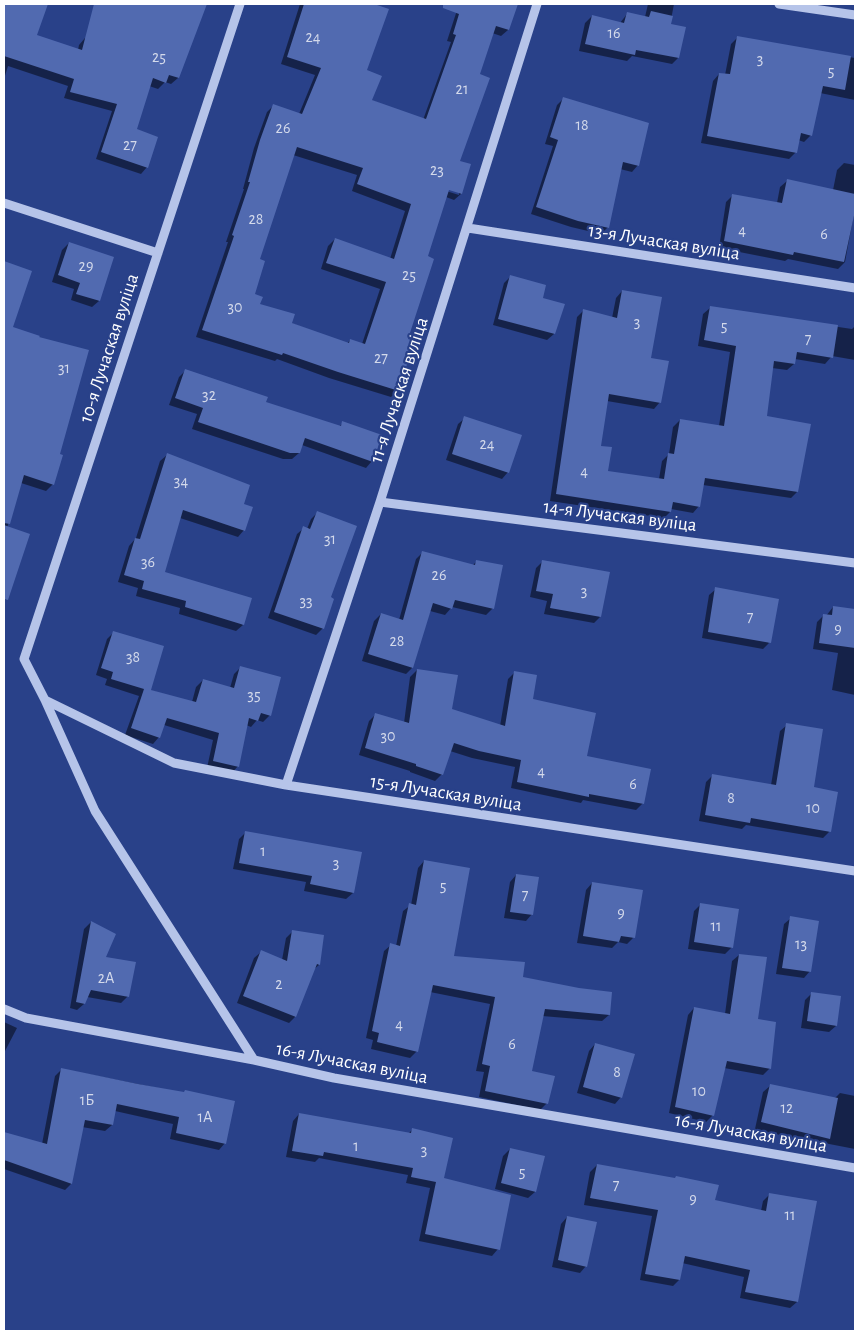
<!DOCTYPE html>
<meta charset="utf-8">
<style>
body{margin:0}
#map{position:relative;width:859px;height:1335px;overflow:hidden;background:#294189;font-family:"Alegreya Sans",sans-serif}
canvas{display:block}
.frame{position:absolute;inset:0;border:5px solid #fff;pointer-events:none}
</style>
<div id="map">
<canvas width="859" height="1335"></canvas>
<div class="frame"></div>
</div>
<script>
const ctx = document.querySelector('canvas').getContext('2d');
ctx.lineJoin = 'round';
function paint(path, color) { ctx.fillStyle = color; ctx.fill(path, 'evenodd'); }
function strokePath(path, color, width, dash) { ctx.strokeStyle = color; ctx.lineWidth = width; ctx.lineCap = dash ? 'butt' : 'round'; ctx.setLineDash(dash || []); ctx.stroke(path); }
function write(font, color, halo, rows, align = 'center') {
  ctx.font = font + ' "Alegreya Sans",sans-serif'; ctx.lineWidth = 4.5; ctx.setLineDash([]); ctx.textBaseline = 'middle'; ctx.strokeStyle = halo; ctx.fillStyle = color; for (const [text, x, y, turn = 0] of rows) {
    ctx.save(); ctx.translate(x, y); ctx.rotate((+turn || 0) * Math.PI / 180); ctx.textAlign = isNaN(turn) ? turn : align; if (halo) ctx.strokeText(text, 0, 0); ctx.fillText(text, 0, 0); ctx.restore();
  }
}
const shadow = new Path2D(`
 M4 4H47L36 36 78 50 79 45 85 38 90 40 102 4H205L178 78 171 84 165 82 158 89 149 86 135 130 147 167 141 174 96 159 112 111 64 98 68 86 8 66 4 79Z
 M300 4H370L387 10 366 71 371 100 423 120 451 42 447 41 459 4H516L508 30 501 36 492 33 478 75 459 162 470 165 461 194 454 200 446 197 426 257 406 339 398 390 391 397 329 378 277 359 275 361 196 337 228 242H226L244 189H243L254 148 267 112 273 106 299 114 315 75 281 64ZM293 155 357 175 352 191 405 211 390 259 335 239 328 246 321 269 380 289 362 344 350 340 347 344 291 323 259 305 253 295 258 260ZM444 187 459 192V195L443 190Z
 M648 4H674L670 25 678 58 672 64 632 56 627 61 579 51 585 23 592 16 620 23 627 14 645 17Z
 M737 38 855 58V100L820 93 811 135 804 142 798 140 796 152 789 159 701 143 713 81 719 74 725 75 731 44Z
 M564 98 638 165 632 172 620 169 608 227 601 234 571 227 531 214 553 146 545 144 557 105Z
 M844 163 855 165V208L845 262 838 269 788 259 785 261 719 248 726 202 733 195 777 203 780 187 787 181 833 190 837 170Z
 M69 243 99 301 92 307 71 300 74 289 52 282 62 250Z
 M6 263 12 328 59 455 53 484 46 491 21 483 7 528 8 597 4 601V266Z
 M511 276 541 299 564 305 554 334 547 340 493 325 504 283Z
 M622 291 649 359 660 402 654 409 607 401 600 447 607 472 659 479 662 461 669 454 673 427 680 420 719 426 730 352 698 346 703 314 710 308 852 329 855 326V360L832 356 825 364 795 359 794 364 787 370 772 368 765 417 797 492 791 498 703 485 699 506 693 513 671 509 670 512 664 518 550 501 577 317 584 310 612 318 616 298Z
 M186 370 265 403 339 427 343 423 372 461 366 468 302 445 299 453 292 459H283L192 429 197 414 169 405 179 377Z
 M465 418 508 472 502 479 446 460 458 424Z
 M167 455 242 505 244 530 238 537 180 518 163 573 243 625 236 631 179 614 180 608 136 596 138 588 118 582 129 546 136 538 160 461Z
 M318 512 329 598 323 628 316 635 268 618 297 534 304 528 307 529 311 519Z
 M423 552 472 566 476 562 493 608 486 615 452 607 445 615 430 611 412 668 406 674 362 661 374 621 381 614 399 620 416 559Z
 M543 561 600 617 594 623 544 614 547 601 530 597 536 568Z
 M716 589 769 643 763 649 702 638 709 595Z
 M833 607 855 610V695L832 690 838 653 813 649 817 622 823 616H826Z
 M114 632 149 690 192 702 196 687 203 680 230 688 234 674 241 667 270 715 263 722 257 720 251 727 246 725 238 766 232 773 207 768 213 740 164 725 159 737 153 744 125 735 139 696 105 685 107 679 96 675 107 639Z
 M417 670 451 710 500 726 508 679 514 673 531 700 585 757 643 803 636 810 583 800 581 803 511 788 515 767 472 758 450 751 442 774 435 781 410 772V771L359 755 369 721 376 714 404 723 410 677Z
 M787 725 829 832 823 838 746 825 742 829 699 821 706 782 713 775 771 785 780 731Z
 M245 833 353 893 346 899 304 891 306 882 233 869 239 839Z
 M424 861 453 957 522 978 609 1015 602 1021 542 1016 531 1072 547 1103 540 1110 479 1097 484 1072 476 1071 490 1004 430 992 417 1051 410 1058 371 1049 373 1040 366 1038 384 951 391 945 396 946 403 911 411 905 418 868Z
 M516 875 532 914 526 921 504 918 510 882Z
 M592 883 633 938 627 944 618 942 612 948 577 943 586 890Z
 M700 905 732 947 725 954 688 949 694 911Z
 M791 918 810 971 804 978 776 974 784 924Z
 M91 922 104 958 128 996 121 1003 87 997 84 1004 77 1010 70 1008 84 929Z
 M293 931 319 965 313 970 295 1017 289 1023 237 1003 254 958 261 952 282 960 286 938Z
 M739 955 770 1068 763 1075 724 1068 712 1116 706 1122 669 1113 688 1015 694 1008 725 1014 732 961Z
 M812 993 836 1026 829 1032 801 1028 805 1000Z
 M4 1022 17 1028 4 1053Z
 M595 1044 621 1097 615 1104 577 1093 589 1051Z
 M62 1069 183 1093 225 1143 219 1150 170 1139 173 1124 115 1111 112 1125 105 1131 82 1127 71 1184 65 1190 4 1169V1133L42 1144 55 1076Z
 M770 1086 834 1099 840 1093 855 1096V1149L824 1143 822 1145 755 1129 763 1092Z
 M299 1114 408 1134 412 1130 442 1179 498 1249 492 1256 419 1241 430 1188 406 1183 408 1175 319 1158 315 1162 286 1157 293 1121Z
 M510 1149 543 1157 535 1192 528 1198 495 1189 503 1156Z
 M597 1165 714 1201 761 1211 763 1201 770 1194 797 1302 790 1308 740 1298 744 1277 682 1263 679 1280 673 1286 640 1280 652 1216 584 1205 590 1172Z
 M567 1217 586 1266 580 1273 552 1267 561 1224Z`);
const building = new Path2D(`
 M4 4H48L37 35 82 50 94 4H207L179 78 169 75 166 83 153 78 137 129 158 137 148 168 101 152 117 104 70 92 74 79 4 56Z
 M304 4H374L389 9 367 70 382 76 372 100 426 119 456 35 453 34 459 14 443 8V4H518L509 30 496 26 480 74 490 78 460 161 471 164 462 194 449 190 428 256 434 259 408 339 414 341 399 391 338 372 283 353 282 355 202 330 234 236 232 235 250 182H248L260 140 273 104 302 114 321 68 287 57ZM297 147 363 168 357 184 411 204 394 259 335 238 326 263 386 282 365 344 350 339 349 343 292 323 295 314 260 304 263 297 255 294 265 261 260 259Z
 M651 11 673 16 671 24 686 27 679 58 636 50 635 55 585 44 592 15 624 23 627 12 649 17Z
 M737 36 851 56 845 90 823 86 812 136 801 133 797 153 707 136 719 73 730 74Z
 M563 97 649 123 639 166 623 162 609 228 578 221 536 207 558 140 550 137Z
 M787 179 855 194V211L844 262 794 252 793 255 724 241 732 194 782 203Z
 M69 242 114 257 100 301 76 294 80 283 58 275Z
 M4 261 32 271 13 327 40 336 39 337 89 350 60 454 63 455 54 485 24 475 10 524 4 523Z
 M510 275 546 285 543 298 565 304 555 334 498 319Z
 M622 290 662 297 651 358 669 361 661 403 609 394 601 446 612 447 608 471 664 479 668 453 674 454 680 419 724 426 736 346 704 340 710 306 838 325 833 358 797 352 795 364 774 361 767 416 811 424 798 492 705 478 700 507 673 502 671 512 556 494 583 309 617 318Z
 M185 369 268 397 266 402 341 426 342 421 382 435 373 462 305 438 300 453H290L198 422 203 408 175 398Z
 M464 416 522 435 509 473 452 454Z
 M167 453 250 485 244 504 253 507 245 531 183 510 165 572 252 598 244 625 185 607 186 601 142 589 144 581 124 575 135 538 140 539Z
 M317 511 357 526 331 597 334 599 324 629 274 612 303 526 310 529Z
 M4 525 30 534 8 600 4 599Z
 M422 551 475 565 476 560 503 565 494 609 455 600 452 609 433 603 413 668 368 654 381 613 403 620Z
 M542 560 610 572 601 617 550 608 553 594 536 591Z
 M715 587 779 599 771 643 708 632Z
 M833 606 855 609V648L819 643 823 614 832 615Z
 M113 631 164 646 151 690 196 702 203 679 234 688 240 666 281 677 271 716 261 713 258 721 249 718 239 767 213 761 219 733 167 718 160 738 131 728 144 689 111 679 113 672 101 668Z
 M417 669 458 675 452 709 505 726 514 671 537 675 533 699 596 713 587 756 651 769 644 804 589 794V797L517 782 521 760 479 751 454 743 443 775 416 766V764L365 748 375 713 409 723Z
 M786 723 823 729 814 787 838 792 831 832 751 818 750 823 705 815 712 774 776 785Z
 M245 831 362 852 354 893 310 884 312 876 239 863Z
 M424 860 470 868 454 956 525 962 523 977 579 988 612 992 610 1015 545 1009 532 1071 555 1076 548 1104 485 1091 490 1066 482 1064 495 997 433 985 418 1052 377 1042 379 1033 372 1031 390 943 400 946 409 903 416 905Z
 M516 874 539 877 533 915 510 912Z
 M592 882 643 890 635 938 621 936 619 942 583 936Z
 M700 903 739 909 733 948 694 942Z
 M790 916 819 921 811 972 782 968Z
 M91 921 116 934 106 957 136 962 129 997 91 990 85 1004 76 1002Z
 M292 930 324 935 320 965 317 964 296 1017 243 996 261 950 287 961Z
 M739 954 767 957 758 1019 776 1022 771 1069 727 1061 714 1116 675 1107 694 1007 730 1014Z
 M811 992 841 996 837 1026 807 1021Z
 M595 1043 635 1054 622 1098 583 1087Z
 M61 1068 138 1084 184 1092 185 1090 235 1101 226 1144 176 1133 179 1117 117 1104 113 1125 85 1120 72 1184 4 1160V1132L47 1144Z
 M770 1084 838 1098 830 1139 761 1122Z
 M299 1113 411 1133 412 1128 453 1138 444 1178 511 1195 500 1250 425 1234 436 1182 411 1177 413 1168 324 1152 323 1156 292 1151Z
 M510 1148 545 1156 536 1192 501 1183Z
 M597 1164 675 1178 676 1176 719 1185 715 1200 766 1211 769 1193 817 1201 798 1302 745 1292 750 1270 685 1256 680 1280 645 1274 658 1210 590 1198Z
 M567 1216 597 1222 587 1267 558 1260Z`);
const minor = new Path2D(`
 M240 4 24 659 45 700 95 811 254 1060 334 1078 855 1168
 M779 4 855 15
 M4 203 158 253
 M468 228 855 288
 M380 502 855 563
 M45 700 174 763 286 785 855 871
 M286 785 380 502 537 4
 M4 1009 26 1018 254 1060`);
const numberNames = [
 ["16",614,33],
 ["24",313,37],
 ["25",159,57],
 ["3",760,59],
 ["5",831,71],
 ["21",462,89],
 ["18",582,125],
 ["26",283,128],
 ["27",130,145],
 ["23",437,170],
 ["28",256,219],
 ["4",742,230],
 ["6",824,234],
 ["29",86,266],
 ["25",409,275],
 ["30",235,307],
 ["3",637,322],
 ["5",724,326],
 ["7",808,339],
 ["27",381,358],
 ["31",64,368],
 ["32",209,395],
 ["24",487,444],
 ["4",584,471],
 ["34",181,481],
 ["31",330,539],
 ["36",148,562],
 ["26",439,575],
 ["3",584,591],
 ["33",306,601],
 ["7",750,617],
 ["9",838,629],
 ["28",397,641],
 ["38",133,657],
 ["35",254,695],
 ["30",388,736],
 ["4",541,771],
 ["6",633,784],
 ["8",731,798],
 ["10",813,808],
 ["1",263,851],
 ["3",336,863],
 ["5",443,886],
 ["7",525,895],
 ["9",621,913],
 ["11",716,926],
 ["13",801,944],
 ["2А",106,978],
 ["2",279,984],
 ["4",399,1024],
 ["6",512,1044],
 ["8",617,1072],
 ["10",699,1091],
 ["1Б",87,1100],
 ["12",787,1108],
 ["1А",205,1117],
 ["1",356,1146],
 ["3",424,1150],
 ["5",522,1172],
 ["7",616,1185],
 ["9",693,1199],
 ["11",790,1215]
];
const streetNames = [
 ["13-я Лучаская вуліца",664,242,9],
 ["10-я Лучаская вуліца",109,348,-72],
 ["11-я Лучаская вуліца",399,390,-72],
 ["14-я Лучаская вуліца",620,516,7],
 ["15-я Лучаская вуліца",446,793,9],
 ["16-я Лучаская вуліца",352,1063,11],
 ["16-я Лучаская вуліца",751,1133,10]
];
paint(shadow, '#0007');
paint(building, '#516ab0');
strokePath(minor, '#b6c4e9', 9);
write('16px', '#d4daeb', null, numberNames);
write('19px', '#fff', '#294189', streetNames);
</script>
